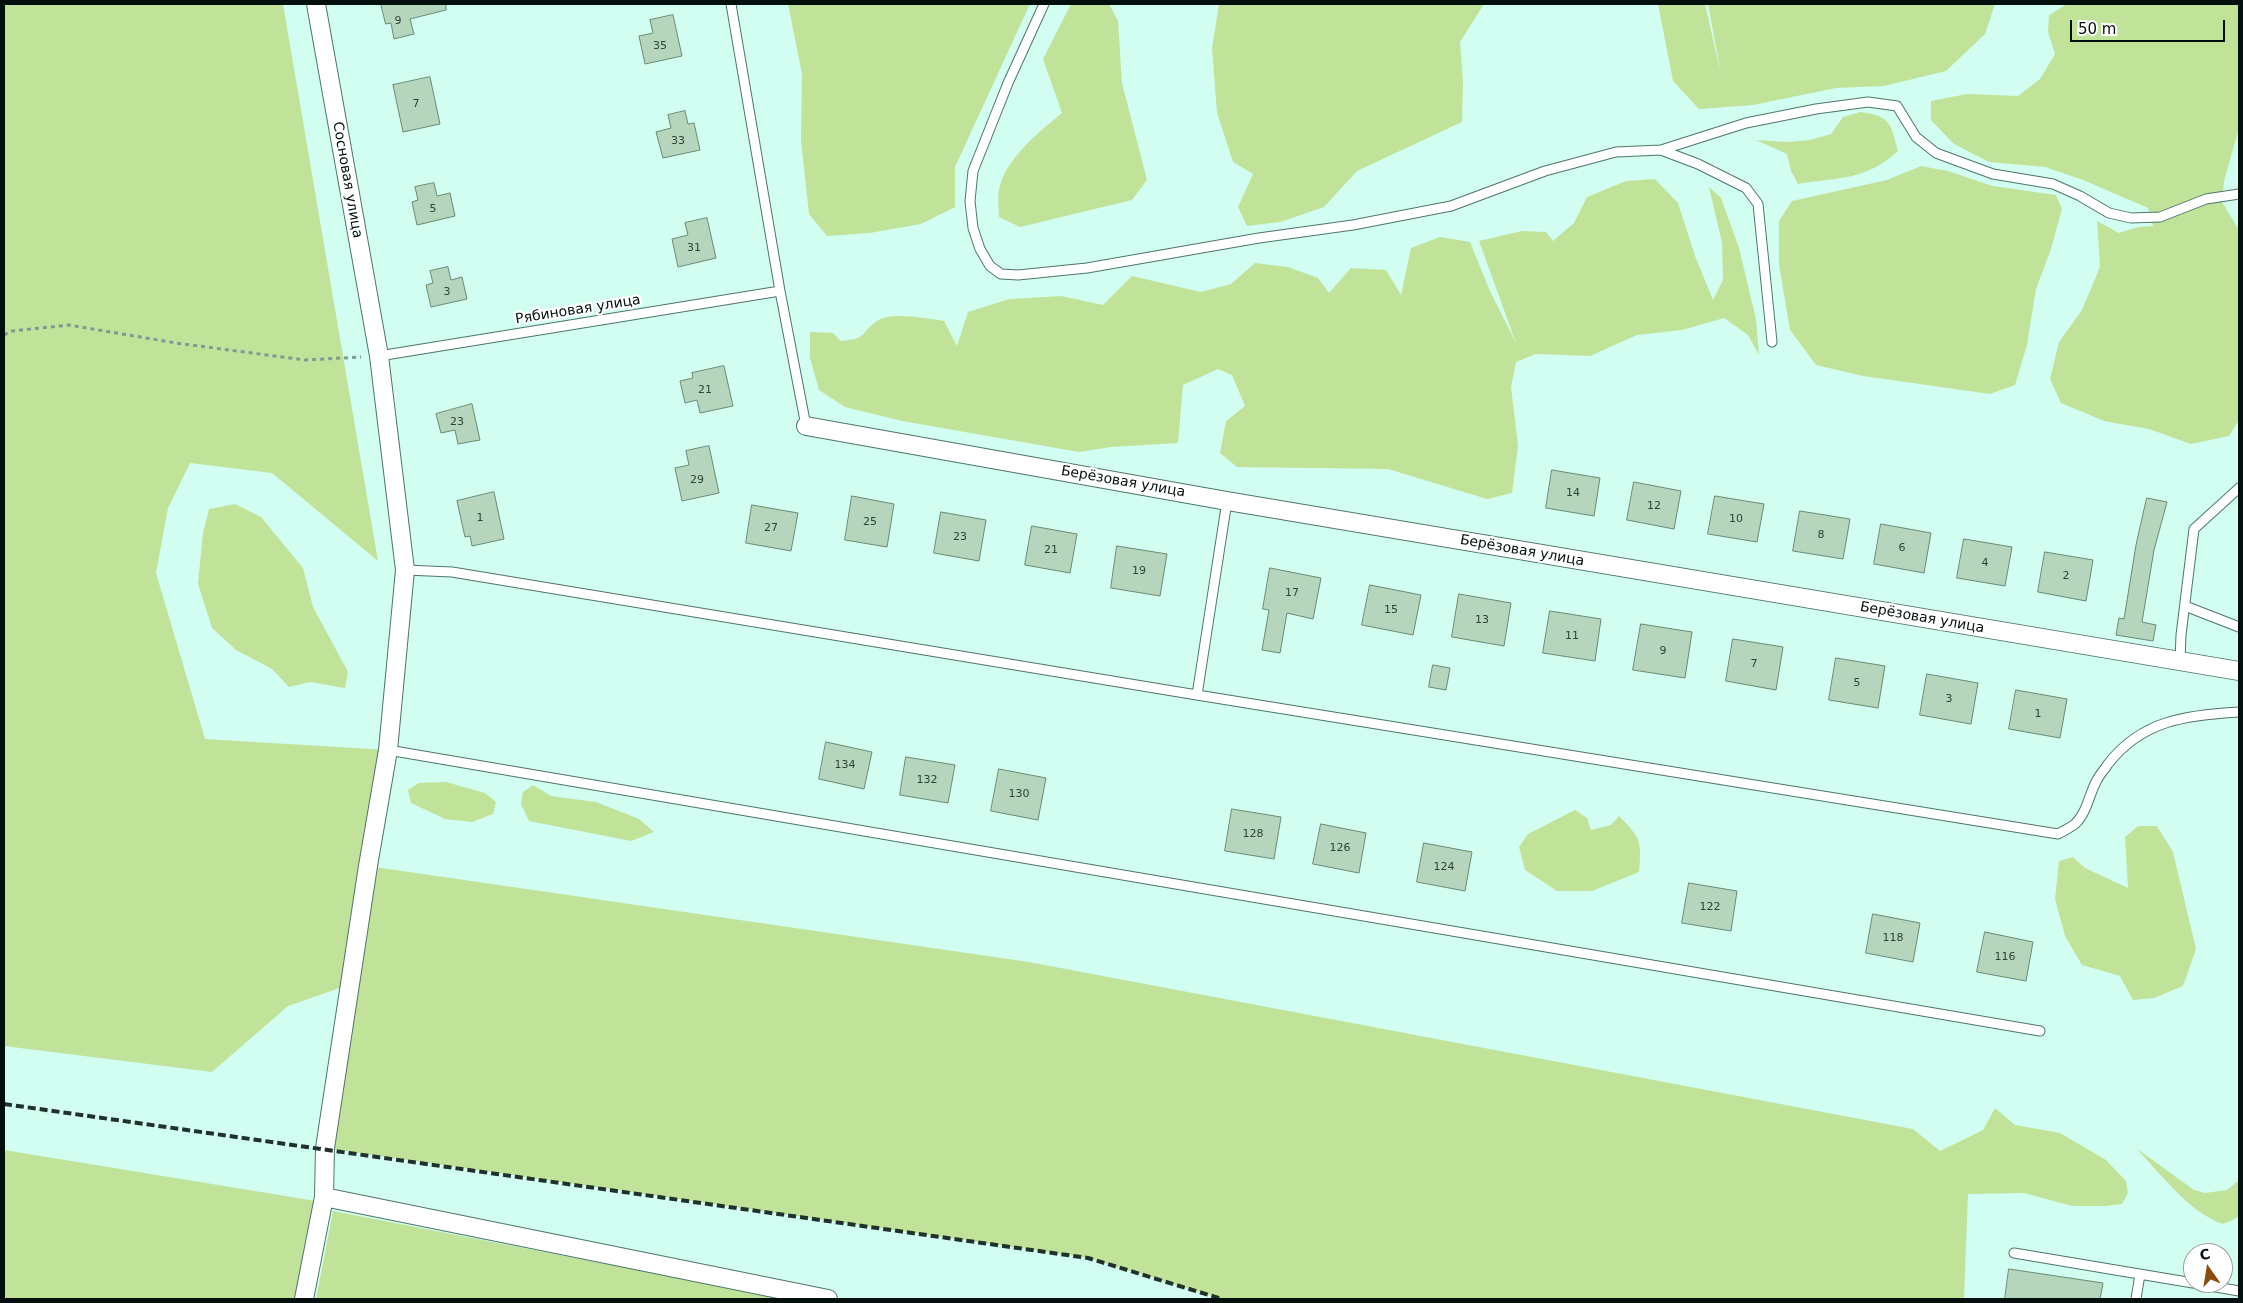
<!DOCTYPE html>
<meta charset="utf-8">
<style>
body{margin:0}
#map{position:relative;width:2243px;height:1303px;overflow:hidden;background:#d1fef1;font-family:"DejaVu Sans",sans-serif}
canvas{display:block}
.frame{position:absolute;inset:0;border:5px solid #020f0c;pointer-events:none}
.north{position:absolute;left:2183px;top:1243px;width:50px;height:50px;box-sizing:border-box;background:#fff;border:1px solid #9a9f9e;border-radius:50%;rotate:347deg;font-size:14px;font-weight:700;line-height:20px;text-align:center;color:#020f0c}
.north::after{content:'';display:block;margin:auto;width:18px;height:22px;background:#894c0d;clip-path:polygon(50% 0,100% 100%,50% 72%,0 100%)}
.scale{position:absolute;left:2070px;top:20px;width:155px;height:22px;box-sizing:border-box;border:2px solid #020f0c;border-top:0;padding-left:6px;font-size:15px;line-height:18px;white-space:nowrap;color:#020f0c;-webkit-text-stroke:4px #fff;paint-order:stroke}
</style>
<div id="map">
<canvas width="2243" height="1303"></canvas>
<div class="frame"></div>
<div class="north">С</div>
<div class="scale">50 m</div>
</div>
<script>
const ctx = document.querySelector('canvas').getContext('2d');
ctx.lineJoin = 'round';
function paint(path, color) { ctx.fillStyle = color; ctx.fill(path, 'evenodd'); }
function strokePath(path, color, width, dash) { ctx.strokeStyle = color; ctx.lineWidth = width; ctx.lineCap = dash ? 'butt' : 'round'; ctx.setLineDash(dash || []); ctx.stroke(path); }
function write(font, color, halo, rows, align = 'center') {
  ctx.font = font + ' "DejaVu Sans",sans-serif'; ctx.lineWidth = 4.5; ctx.setLineDash([]); ctx.textBaseline = 'middle'; ctx.strokeStyle = halo; ctx.fillStyle = color; for (const [text, x, y, turn = 0] of rows) {
    ctx.save(); ctx.translate(x, y); ctx.rotate((+turn || 0) * Math.PI / 180); ctx.textAlign = isNaN(turn) ? turn : align; if (halo) ctx.strokeText(text, 0, 0); ctx.fillText(text, 0, 0); ctx.restore();
  }
}
const green = new Path2D(`
 M4 4H283L378 561 272 473 190 463 168 508 156 573 205 739 388 750 368 866 1029 962 1913 1129 1940 1151 1983 1130 1995 1108 2015 1125 2060 1133 2106 1160 2126 1181 2128 1193 2122 1204 2106 1206H2072L2024 1193 1968 1194 1964 1299H1222L1088 1258 325 1148 351 984 288 1006 212 1072 4 1046Z
 M788 4H1030L955 167V207L921 224 870 233 827 236 809 214 801 140 802 74Z
 M1071 4H1109L1118 21 1122 83 1147 180 1132 200 1020 227 999 217C999 209 997 198 999 190 1004 160 1040 131 1062 113L1043 59Z
 M1219 4H1484L1460 42 1463 81 1462 122 1357 171 1324 207 1280 222 1247 226 1238 207 1253 174 1233 162 1217 113 1212 48Z
 M1658 4H1705L1721 74 1708 4H1995L1985 34 1946 71 1884 86 1836 88 1753 105 1699 109 1673 81Z
 M2067 4H2239V128L2224 181 2222 202 2239 230V420L2229 436 2191 444 2149 429 2104 421 2061 403 2050 379 2059 342 2082 310 2100 267 2097 221 2119 233 2138 227 2153 226 2148 208 2083 180 2045 167 1989 162 1954 144 1931 120V101L1967 94 2018 96 2040 79 2055 54 2048 32 2049 15Z
 M1860 112C1890 115 1891 124 1898 151 1866 181 1838 177 1798 184L1791 171 1787 154 1756 140 1787 142 1810 140 1831 134 1843 117Z
 M1921 166 1948 171 1993 186 2056 195 2062 209 2051 249 2036 289 2027 345 2015 385 1990 394 1863 376 1816 365 1790 330 1779 265V221L1792 201 1887 180Z
 M1655 179 1678 203 1695 256 1713 300 1723 280 1722 243 1709 187 1721 198 1739 248 1756 319 1759 355 1748 335 1724 318 1682 330 1637 335 1590 356 1536 354 1516 362 1511 387 1518 446 1512 493 1487 499 1388 469 1237 467 1220 453 1226 421 1245 406 1232 375 1218 369 1183 385 1178 443 1111 447 1079 452 902 421 845 407 819 390 810 358V332L833 333 841 341C870 338 858 334 877 321 892 311 927 319 944 321L957 346 968 312 1009 299 1061 296 1103 305 1132 276 1201 292 1231 284 1255 263 1288 267 1318 278 1329 293 1351 268 1386 270 1401 295 1411 248 1440 237 1470 242 1489 289 1516 343 1479 241 1522 231 1546 232 1553 241 1574 223 1587 197 1626 181Z
 M235 504 261 517 303 568 313 607 348 672 345 688 310 682 289 687 272 669 236 650 212 628 198 584 203 533 209 509Z
 M446 782 485 793 496 802 493 814 472 822 445 819 411 803 408 790 419 783Z
 M533 785 551 796 596 802 639 819 654 832 631 841 529 821 521 804 523 792Z
 M1575 810 1587 818 1591 830 1611 825 1619 816C1641 838 1642 842 1639 872L1592 891H1557L1525 870 1519 847 1528 834Z
 M2138 826H2157L2173 852 2196 949 2183 986 2154 998 2133 1000 2120 976 2082 965 2065 936 2055 899 2059 861 2073 857 2085 868 2128 888 2125 837Z
 M2136 1148 2194 1190 2205 1193 2227 1190 2239 1180V1217L2223 1224C2188 1212 2161 1174 2136 1148Z
 M4 1150 316 1201 295 1299H4Z
 M333 1211 786 1299H316Z`);
const building = new Path2D(`
 M381 4H446V10L410 19 414 34 394 39 391 23 386 24Z
 M673 15 682 56 645 64 639 36 653 33 650 20Z
 M430 77 440 124 403 132 393 85Z
 M685 111 688 124 694 123 700 150 663 158 656 132 671 128 668 115Z
 M434 183 437 196 450 193 455 216 417 225 412 202 418 200 415 187Z
 M707 218 716 258 678 267 672 239 688 235 685 223Z
 M448 267 451 280 462 277 467 299 431 307 426 285 433 283 430 271Z
 M724 366 733 406 700 413 697 400 685 403 680 381 693 378 692 373Z
 M472 404 480 440 458 444 455 430 441 433 436 414Z
 M709 446 719 493 682 501 675 468 689 465 686 451Z
 M1552 470 1600 478 1594 516 1546 508Z
 M1634 482 1681 491 1674 529 1627 520Z
 M494 492 504 539 472 546 470 536 465 537 457 501Z
 M852 496 894 504 887 547 845 540Z
 M1715 496 1764 504 1757 542 1708 534Z
 M2147 498 2167 502 2154 550 2142 622 2156 625 2153 641 2116 635 2119 618 2124 619 2136 545Z
 M752 505 798 513 791 551 746 543Z
 M1800 511 1850 519 1843 559 1793 551Z
 M941 512 986 520 979 561 934 553Z
 M1881 524 1931 533 1924 573 1874 564Z
 M1032 526 1077 534 1070 573 1025 565Z
 M1964 539 2012 547 2005 586 1957 578Z
 M1117 546 1167 554 1160 596 1111 588Z
 M2045 552 2093 560 2086 601 2038 592Z
 M1270 568 1321 578 1313 619 1287 613 1280 653 1262 650 1269 610 1263 609Z
 M1370 585 1421 595 1413 635 1362 625Z
 M1459 594 1511 603 1504 646 1452 637Z
 M1550 611 1601 619 1595 661 1543 653Z
 M1641 624 1692 632 1685 678 1633 670Z
 M1733 639 1783 647 1776 690 1726 681Z
 M1836 658 1885 666 1878 708 1829 700Z
 M1433 665 1450 668 1446 690 1429 687Z
 M1927 674 1978 683 1971 724 1920 715Z
 M2016 690 2067 699 2060 738 2009 729Z
 M826 742 872 752 864 789 819 779Z
 M906 757 955 765 948 803 900 795Z
 M999 769 1046 778 1038 820 991 811Z
 M1232 809 1281 817 1274 859 1225 851Z
 M1321 824 1366 833 1359 873 1313 864Z
 M1424 843 1472 852 1465 891 1417 882Z
 M1689 883 1737 891 1731 931 1682 923Z
 M1873 914 1920 923 1913 962 1866 953Z
 M1985 932 2033 942 2026 981 1977 972Z
 M2009 1269 2103 1283 2100 1299H2005Z`);
const path = new Path2D(`
 M4 335 12 331 69 325 176 343 305 360 361 357`);
const service = new Path2D(`
 M731 4 780 291 806 426
 M1044 4 1008 83 973 171 970 201 973 228 980 249 990 266 1001 274 1018 275 1087 268 1259 238 1353 225 1451 206 1545 171 1616 152 1661 150 1698 164 1746 188 1758 204 1772 342
 M1661 150 1746 123 1816 109 1868 102 1897 106 1916 137 1936 153 1993 174 2053 184 2080 196 2109 213 2131 218 2160 217 2206 199 2239 194
 M379 356 780 291
 M405 570 452 572 1197 695 2058 834C2063 831 2070 828 2075 824 2087 813 2089 794 2097 780 2100 774 2105 769 2108 764 2142 720 2187 715 2239 712
 M2185 606 2239 627
 M2180 661 2181 635 2194 529 2239 488
 M1197 695 1227 501
 M388 750 2040 1031
 M2014 1253 2193 1283
 M2193 1283 2239 1291
 M2136 1299 2140 1274`);
const minor = new Path2D(`
 M806 426 1227 501 2239 671
 M324 1197 828 1299
 M304 1299 324 1197 325 1148 368 866 388 750 405 570 379 356 316 4`);
const rail = new Path2D(`
 M4 1104 1088 1258 1222 1299`);
const numberNames = [
 ["9",398,21],
 ["35",660,46],
 ["7",416,104],
 ["33",678,141],
 ["5",433,209],
 ["31",694,248],
 ["3",447,292],
 ["21",705,390],
 ["23",457,422],
 ["29",697,480],
 ["14",1573,493],
 ["12",1654,506],
 ["1",480,518],
 ["10",1736,519],
 ["25",870,522],
 ["27",771,528],
 ["8",1821,535],
 ["23",960,537],
 ["6",1902,548],
 ["21",1051,550],
 ["4",1985,563],
 ["19",1139,571],
 ["2",2066,576],
 ["17",1292,593],
 ["15",1391,610],
 ["13",1482,620],
 ["11",1572,636],
 ["9",1663,651],
 ["7",1754,664],
 ["5",1857,683],
 ["3",1949,699],
 ["1",2038,714],
 ["134",845,765],
 ["132",927,780],
 ["130",1019,794],
 ["128",1253,834],
 ["126",1340,848],
 ["124",1444,867],
 ["122",1710,907],
 ["118",1893,938],
 ["116",2005,957]
];
const streetNames = [
 ["Сосновая улица",347,180,80],
 ["Рябиновая улица",578,310,-9],
 ["Берёзовая улица",1123,482,10],
 ["Берёзовая улица",1522,551,10],
 ["Берёзовая улица",1922,618,10]
];
paint(green, '#c0e399');
paint(building, '#b5d6bd');
strokePath(building, '#6a8972', 1);
strokePath(service, '#4d766b', 11);
strokePath(minor, '#4d766b', 20);
strokePath(path, '#7c9c93', 3, [4, 4]);
strokePath(service, '#fff', 9);
strokePath(minor, '#fff', 18);
strokePath(rail, '#20312d', 4, [8, 4]);
write('11px', '#2f4138', null, numberNames);
write('14px', '#020f0c', '#fff', streetNames);
</script>
